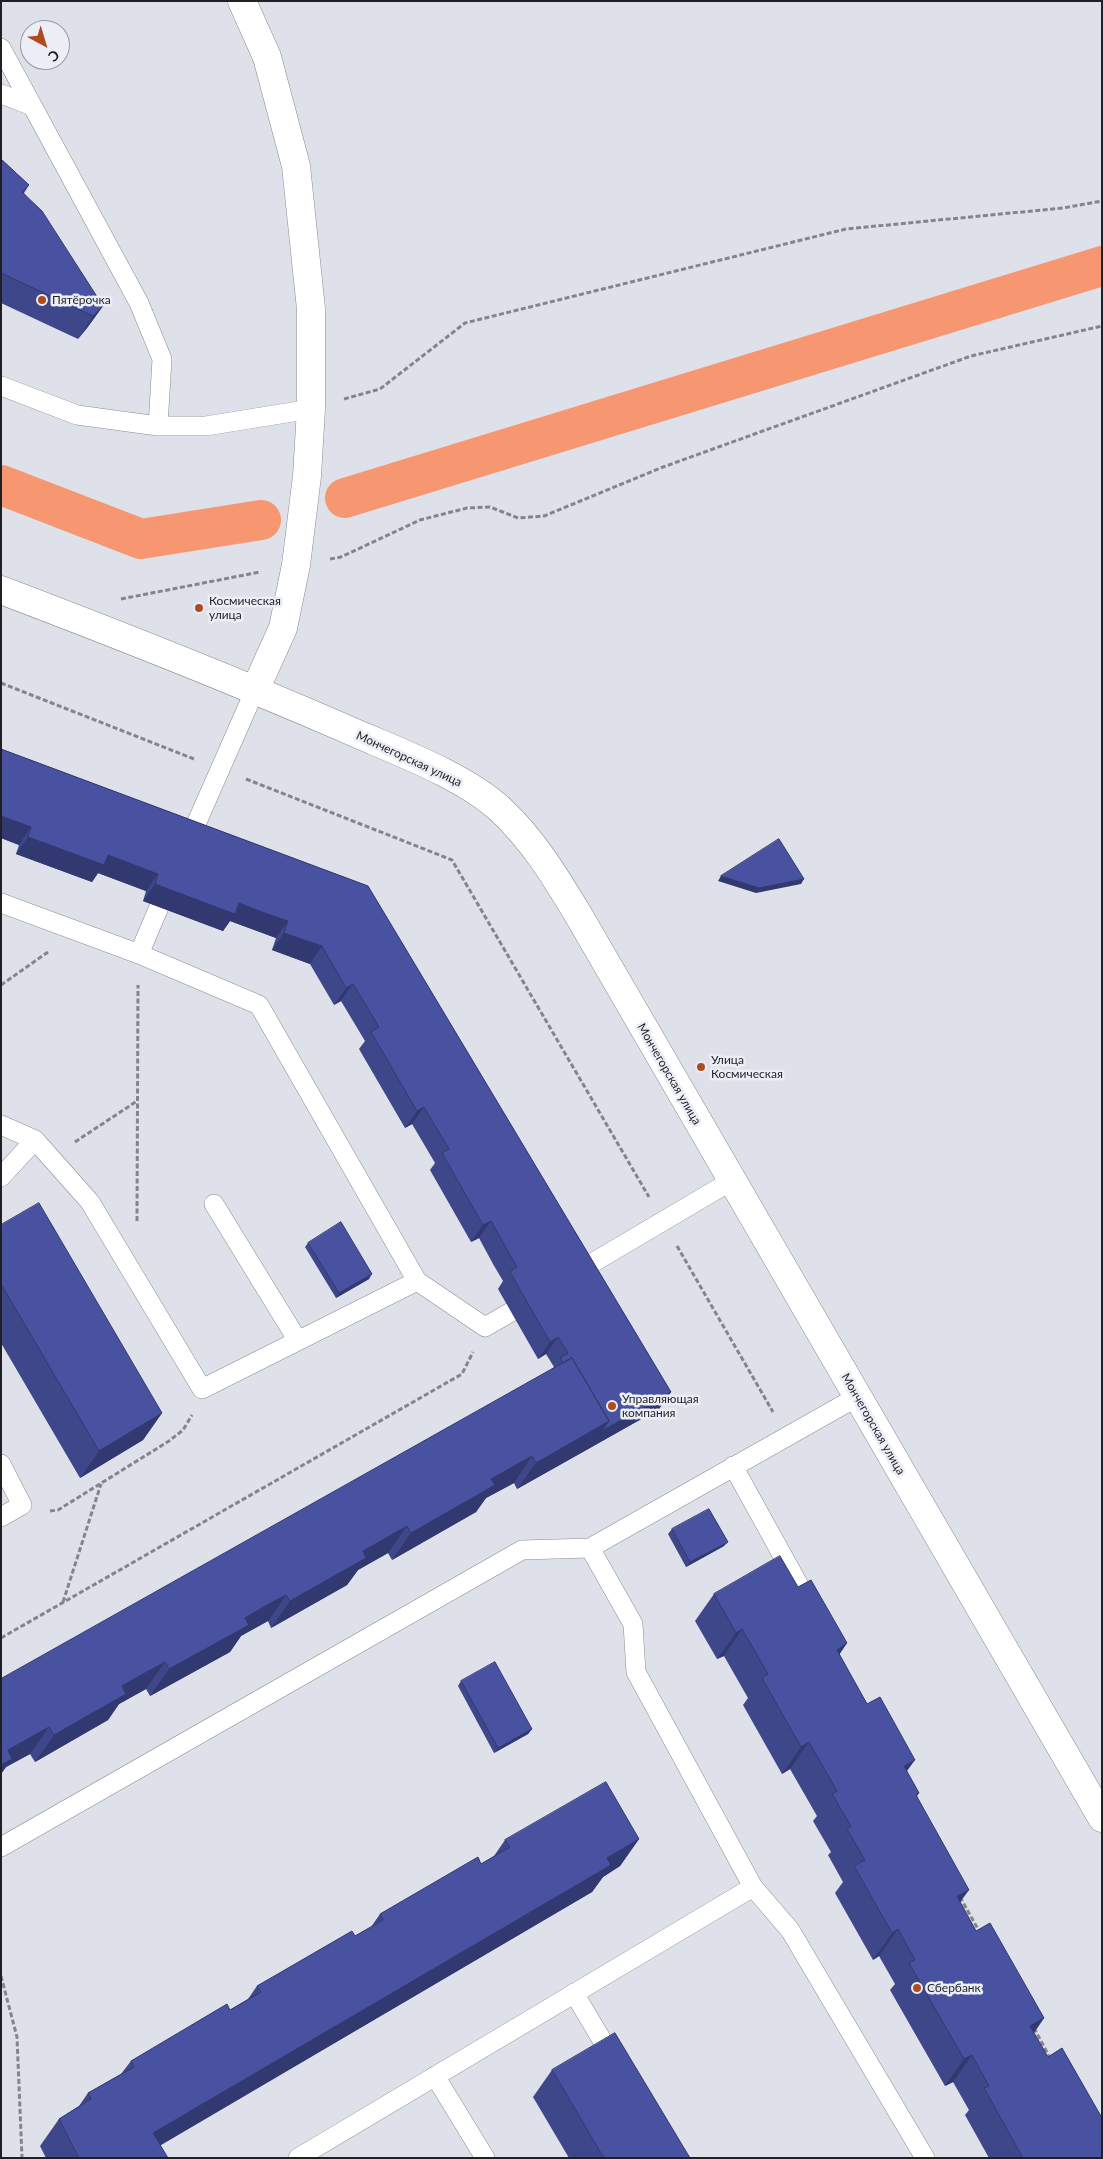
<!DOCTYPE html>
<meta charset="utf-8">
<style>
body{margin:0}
#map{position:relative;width:1103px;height:2159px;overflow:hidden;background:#dee0ea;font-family:Lato,sans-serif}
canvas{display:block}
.frame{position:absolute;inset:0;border:2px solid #1f2023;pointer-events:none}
.north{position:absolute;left:20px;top:20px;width:50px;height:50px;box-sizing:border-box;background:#ebeef7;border:1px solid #999ca2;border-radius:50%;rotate:141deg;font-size:14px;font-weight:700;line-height:20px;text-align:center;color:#1f2023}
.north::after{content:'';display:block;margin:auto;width:18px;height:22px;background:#b04b1f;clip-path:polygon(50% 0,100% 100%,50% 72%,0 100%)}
</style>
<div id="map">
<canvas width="1103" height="2159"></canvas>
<div class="frame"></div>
<div class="north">С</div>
</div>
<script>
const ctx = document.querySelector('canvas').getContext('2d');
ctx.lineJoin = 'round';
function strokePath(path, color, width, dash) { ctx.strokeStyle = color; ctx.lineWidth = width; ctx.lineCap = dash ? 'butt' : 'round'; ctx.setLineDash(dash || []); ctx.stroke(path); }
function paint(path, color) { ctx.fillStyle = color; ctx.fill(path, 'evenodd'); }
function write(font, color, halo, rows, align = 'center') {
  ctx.font = font + ' Lato,sans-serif'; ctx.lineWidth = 5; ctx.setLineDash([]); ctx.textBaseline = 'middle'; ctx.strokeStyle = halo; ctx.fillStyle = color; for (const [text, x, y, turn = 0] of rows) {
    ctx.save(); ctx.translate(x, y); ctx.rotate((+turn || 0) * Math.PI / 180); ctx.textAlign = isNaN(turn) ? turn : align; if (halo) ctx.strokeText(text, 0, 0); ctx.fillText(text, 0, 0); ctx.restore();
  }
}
const canal = new Path2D(`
 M1 485 141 539 261 520
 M345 498 1102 266`);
const path = new Path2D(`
 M344 399 380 389 465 323 846 229 1063 208 1102 201
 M330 559 341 557 420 520 467 508 490 507 518 518 544 516 663 467 971 356 1102 326
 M121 599 260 572
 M1 683 194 759
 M246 779 452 860 649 1197
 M1 985 48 952
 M75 1142 137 1101
 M137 1221 138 985
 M677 1246 773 1412
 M50 1511 58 1510 169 1441 183 1430 192 1415
 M63 1602 101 1484
 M1 1638 462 1374 473 1352
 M960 1897 979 1931
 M1 1976 17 2037 22 2158
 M1034 2028 1050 2058`);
const lane = new Path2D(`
 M1 48 139 303 162 359 158 426
 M1 94 30 105
 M1 386 77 415 158 426H206L311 409
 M189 840 255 690
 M1 903 139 954 259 1005 417 1281 485 1327 511 1312
 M139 954 159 907
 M1 1125 35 1140 90 1202 202 1389 417 1281
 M1 1177 35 1140
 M214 1204 298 1341
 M577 1272 731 1181
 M1 1464 22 1505 1 1517
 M733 1466 811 1607
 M590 1548 633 1624 636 1672 753 1887 790 1930 925 2158
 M1 1847 522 1550 590 1548 857 1397
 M574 1993 615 2062
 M435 2076 485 2158
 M298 2158 753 1887`);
const street = new Path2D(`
 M242 1 267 57 296 166 311 309V409L307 476 296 565 283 628 255 690`);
const secondary = new Path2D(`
 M1 590C117 634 231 679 344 728 393 750 462 774 501 810 534 841 556 878 579 916L1102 1818`);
const wall = new Path2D(`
 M1 159 29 185 24 193 103 306 87 328 78 339 1 303Z
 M1 749 368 886 671 1392 659 1409 517 1489 514 1483 486 1498 476 1512 392 1560 388 1553 358 1570 347 1585 271 1628 268 1621 246 1633 241 1636 230 1652 150 1696 146 1689 119 1704 108 1720 35 1762 30 1754 6 1767 1 1774V1679L552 1369 554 1367 546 1354 538 1359 498 1289 503 1281 493 1264 479 1238 471 1242 430 1170 435 1163 425 1146 412 1124 405 1128 359 1049 365 1041 341 1001 334 1005 310 964 272 950 276 938 230 921 223 931 143 901 146 891 98 873 92 882 16 854 19 845 1 838Z
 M1 1225 162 1413 143 1440 80 1478 1 1343Z
 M308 1243 369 1279 336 1298 305 1247Z
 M672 1529 724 1546 686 1567 668 1534Z
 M798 1587 847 1643 839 1655 919 1793 917 1796 960 1902 976 1931 1044 2018 1034 2033 1102 2158H989L965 2115 969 2110 953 2082 945 2086 890 1990 895 1984 879 1956 873 1960 835 1893 843 1882 828 1855 831 1852 813 1821 817 1816 790 1769 782 1774 743 1705 748 1698 724 1656 717 1659 695 1621 714 1594Z
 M461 1681 532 1729 528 1734 494 1753 458 1686Z
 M639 1839 620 1866 603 1877 592 1892 160 2145 168 2158H46L40 2146 59 2119 79 2106 88 2093 121 2074 131 2061 230 2010 248 1999 257 1986 355 1936 371 1927 380 1914 481 1864 494 1856 505 1840Z
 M552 2070 690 2158H569L533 2097Z`);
const shadedWall = new Path2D(`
 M103 306 87 328 78 339 93 316Z
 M1 816 31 827 19 845 1 838Z
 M28 837 108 855 158 874 146 891 98 873 92 882 16 854Z
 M721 876 804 879 801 884 756 893 718 881Z
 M155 884 239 903 288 921 276 938 230 921 223 931 143 901Z
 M284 933 322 946 310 964 272 950Z
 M353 984 341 1001 334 1005 346 988Z
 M424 1107 412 1124 405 1128 417 1111Z
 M491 1221 479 1238 471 1242 483 1225Z
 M372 1274 369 1279 336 1298 339 1293Z
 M558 1337 546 1354 538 1359 550 1342Z
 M671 1392 659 1409 590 1448 602 1431Z
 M162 1413 143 1440 80 1478 99 1451Z
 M609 1421 590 1448 517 1489 536 1463Z
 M532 1456 514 1483 486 1498 476 1512 392 1560 411 1533 491 1479Z
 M407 1526 388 1553 358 1570 347 1585 271 1628 290 1601 363 1551Z
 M728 1542 724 1546 686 1567 690 1562Z
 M286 1595 268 1621 241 1636 230 1652 150 1696 169 1669 245 1618Z
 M742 1629 724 1656 717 1659 736 1633Z
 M847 1643 828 1670 837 1650Z
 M165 1662 146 1689 119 1704 108 1720 35 1762 54 1735 122 1686Z
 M49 1727 30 1754 6 1767 1 1774V1759L8 1750Z
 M532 1729 528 1734 494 1753 498 1748Z
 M809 1742 790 1769 782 1774 801 1747Z
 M915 1760 896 1786 904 1766Z
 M639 1839 620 1866 603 1877 592 1892 139 2158 153 2133Z
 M969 1890 950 1916 957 1896Z
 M898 1929 879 1956 873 1960 892 1933Z
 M1044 2018 1025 2045 1030 2026Z
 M972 2055 953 2082 945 2086 964 2059Z`);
const building = new Path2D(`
 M1 159 29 185 22 192 42 211 103 306 93 316 1 273Z
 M1 749 368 886 671 1392 602 1431 609 1421 572 1358 563 1363 560 1358 568 1353 558 1337 550 1342 510 1272 517 1267 505 1246 491 1221 483 1225 442 1153 449 1149 437 1129 424 1107 417 1111 371 1032 379 1027 353 984 346 988 322 946 284 933 288 921 262 912 239 903 235 914 155 884 158 874 108 855 104 865 28 837 31 827 1 816Z
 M779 839 804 879 759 888 721 876Z
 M39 1203 162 1413 99 1451 1 1284V1225Z
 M341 1222 372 1274 339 1293 308 1243Z
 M572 1358 609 1421 536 1463 532 1456 491 1479 495 1485 411 1533 407 1526 363 1551 366 1558 290 1601 286 1595 265 1606 245 1618 249 1625 169 1669 165 1662 143 1674 122 1686 126 1694 54 1735 49 1727 8 1750 12 1759 1 1765V1679Z
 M709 1509 728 1542 690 1562 672 1529Z
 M780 1556 798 1587 811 1580 847 1643 837 1650 867 1704 880 1697 915 1760 904 1766 919 1793 916 1795 969 1890 957 1896 976 1931 990 1923 1044 2018 1030 2026 1048 2057 1062 2048 1102 2118V2158H1023L984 2088 989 2086 972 2055 964 2059 909 1963 915 1960 898 1929 892 1933 854 1866 865 1860 847 1829 851 1826 832 1794 837 1791 809 1742 801 1747 762 1678 768 1674 742 1629 736 1633 714 1594Z
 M495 1662 532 1729 498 1748 461 1681Z
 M606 1782 639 1839 607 1858 611 1865 153 2133 168 2158H79L59 2119 91 2099 88 2093 134 2067 131 2061 227 2004 230 2010 261 1992 257 1986 352 1931 355 1936 383 1920 380 1914 478 1857 481 1864 510 1847 505 1840Z
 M615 2033 690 2158H604L552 2070Z`);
const markers = [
 [42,300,5,"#b04b1f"],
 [199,608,5,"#b04b1f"],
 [701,1067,5,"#b04b1f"],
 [612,1406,5,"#b04b1f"],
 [917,1988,5,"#b04b1f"]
];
const poiNames = [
 ["Пятёрочка",52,300],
 ["Космическая",209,601],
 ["улица",209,615],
 ["Улица",711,1060],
 ["Космическая",711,1074],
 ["Управляющая",622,1399],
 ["компания",622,1413],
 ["Сбербанк",927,1988]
];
const streetNames = [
 ["Мончегорская улица",409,759,25],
 ["Мончегорская улица",669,1074,60],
 ["Мончегорская улица",873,1424,60]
];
strokePath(canal, '#f79772', 40);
strokePath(lane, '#8a8c95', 20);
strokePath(street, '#8a8c95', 29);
strokePath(secondary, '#8a8c95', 29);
strokePath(path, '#84858c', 3, [5, 2.5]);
strokePath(lane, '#fff', 19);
strokePath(street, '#fff', 28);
strokePath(secondary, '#fff', 28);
paint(wall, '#3e478a');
paint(shadedWall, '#323970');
paint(building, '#4852a0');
strokePath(building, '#323970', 1);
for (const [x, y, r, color] of markers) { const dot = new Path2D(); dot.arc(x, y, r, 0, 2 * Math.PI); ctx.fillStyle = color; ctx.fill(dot); strokePath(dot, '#ebeef7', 2); }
write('12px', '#1f2023', '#ebeef7', poiNames, 'left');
write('12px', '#1f2023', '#ebeef7', streetNames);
</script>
